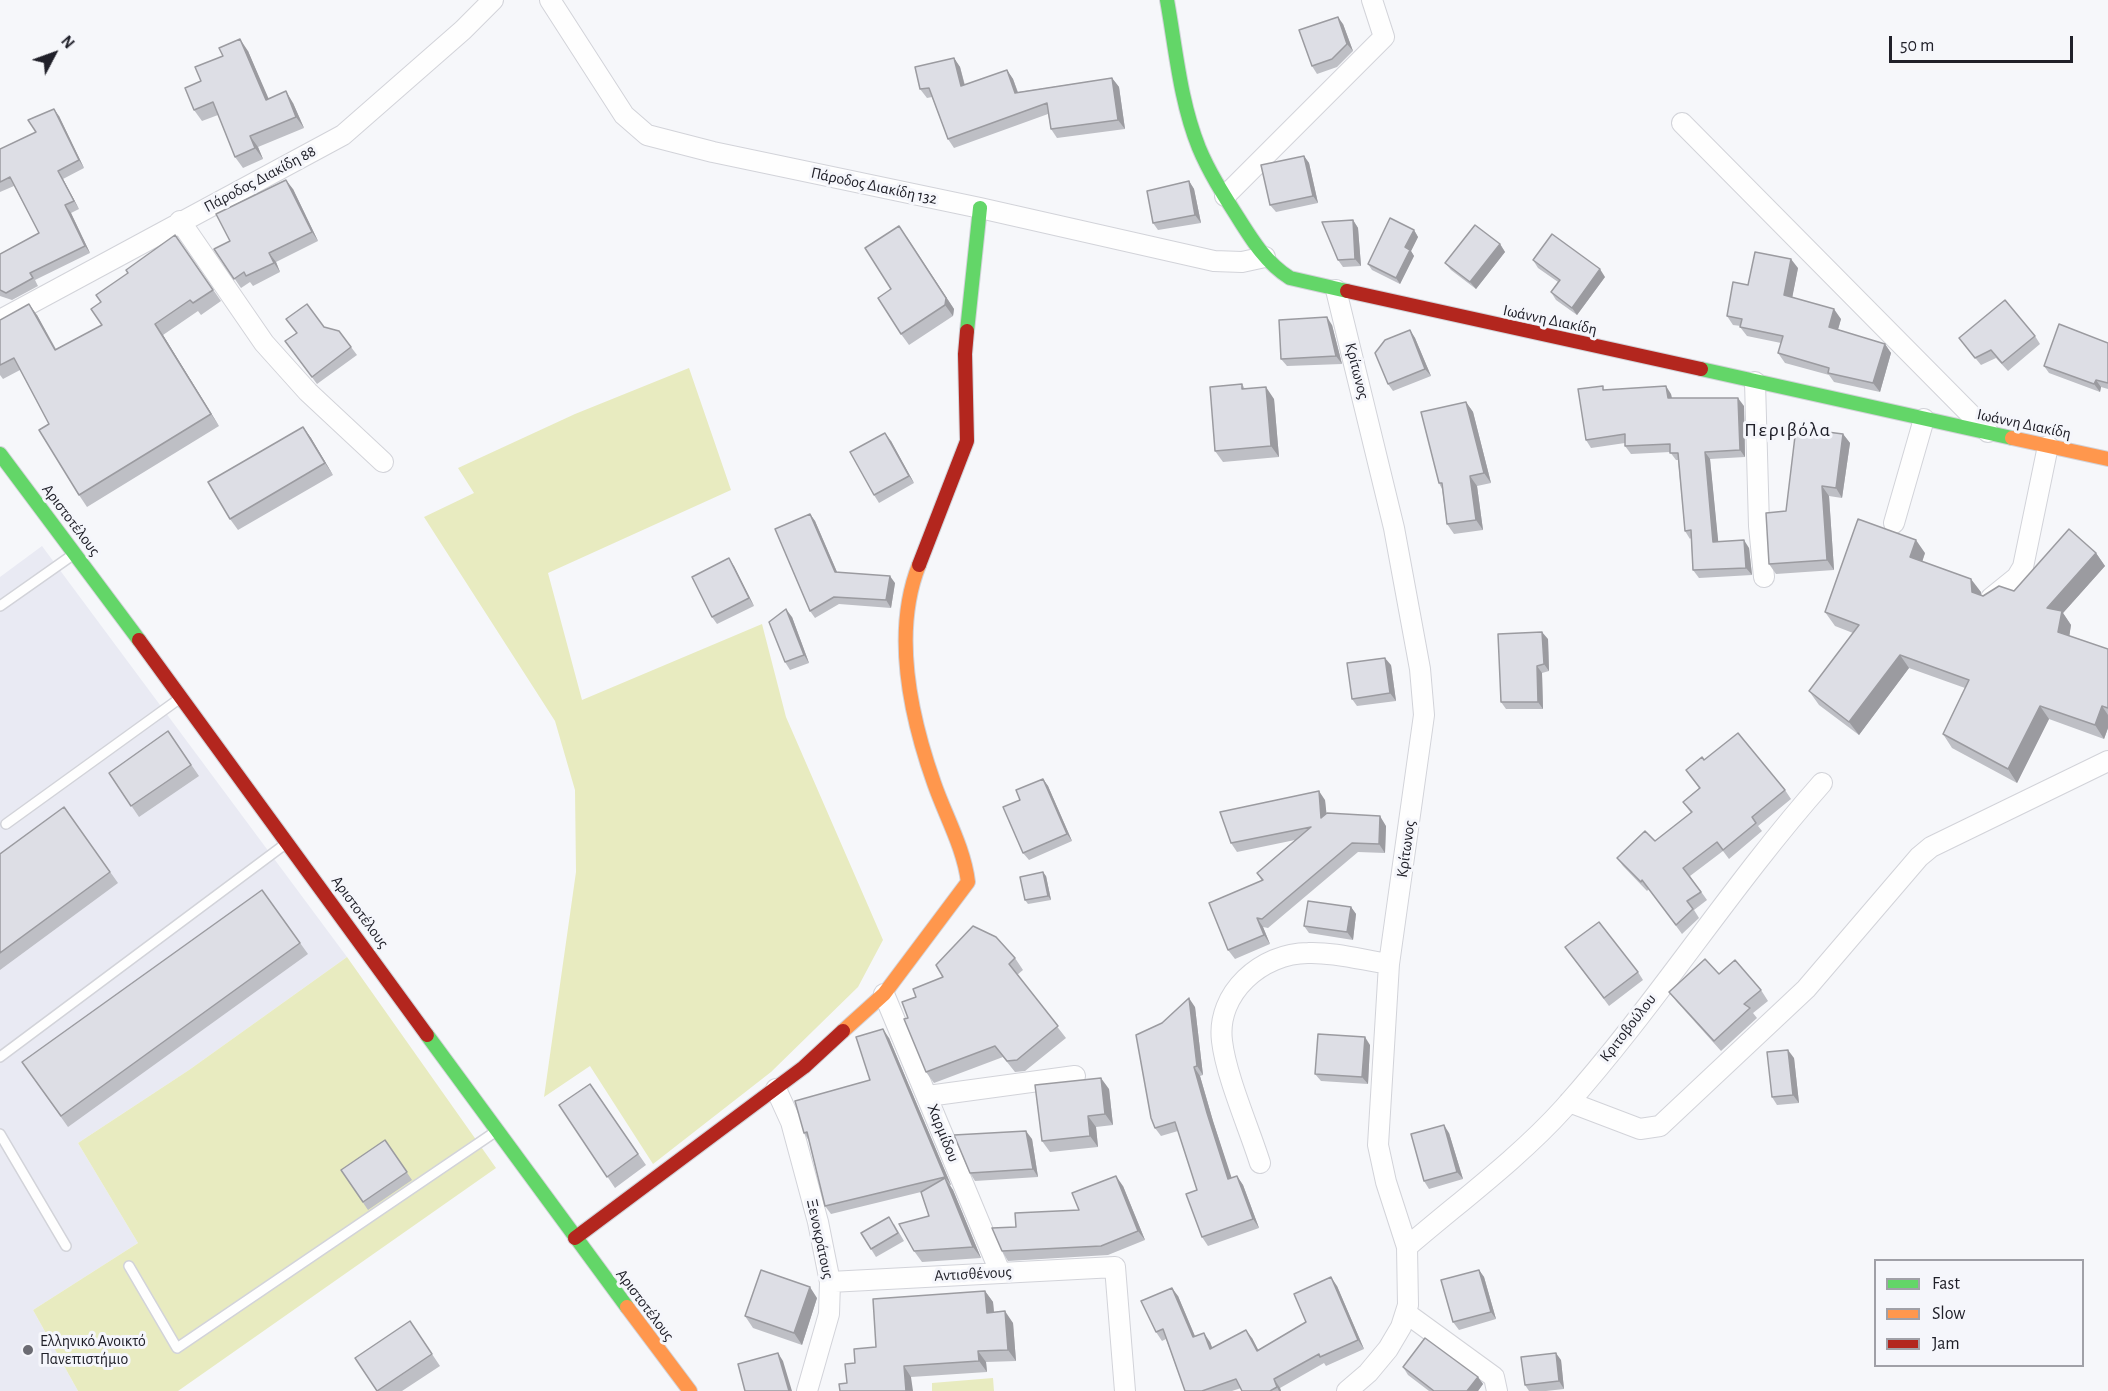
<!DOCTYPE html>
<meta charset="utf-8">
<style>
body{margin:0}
#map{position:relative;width:2108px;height:1391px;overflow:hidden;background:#f6f7fa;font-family:"Alegreya Sans",sans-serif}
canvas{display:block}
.legend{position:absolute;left:1874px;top:1259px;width:210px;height:108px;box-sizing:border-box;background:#f5f6fb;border:2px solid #a0a0a7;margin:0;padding:8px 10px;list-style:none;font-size:18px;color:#202029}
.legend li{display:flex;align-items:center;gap:12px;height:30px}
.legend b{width:30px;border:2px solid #a0a0a7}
.north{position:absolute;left:24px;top:24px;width:60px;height:60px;-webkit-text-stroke:4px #f5f6fb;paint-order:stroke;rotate:49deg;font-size:16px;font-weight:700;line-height:24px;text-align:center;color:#202029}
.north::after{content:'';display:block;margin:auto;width:21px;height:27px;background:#202029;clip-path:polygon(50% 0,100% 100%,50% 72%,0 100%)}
.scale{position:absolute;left:1889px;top:36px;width:184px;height:27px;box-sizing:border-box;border:3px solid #202029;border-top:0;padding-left:8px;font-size:18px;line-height:21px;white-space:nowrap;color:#202029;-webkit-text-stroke:4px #f5f6fb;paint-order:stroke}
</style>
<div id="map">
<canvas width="2108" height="1391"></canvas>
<ul class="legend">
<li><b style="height:8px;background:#63d668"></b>Fast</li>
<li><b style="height:8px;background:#ff974d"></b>Slow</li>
<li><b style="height:8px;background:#b3261e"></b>Jam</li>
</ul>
<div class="north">N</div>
<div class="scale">50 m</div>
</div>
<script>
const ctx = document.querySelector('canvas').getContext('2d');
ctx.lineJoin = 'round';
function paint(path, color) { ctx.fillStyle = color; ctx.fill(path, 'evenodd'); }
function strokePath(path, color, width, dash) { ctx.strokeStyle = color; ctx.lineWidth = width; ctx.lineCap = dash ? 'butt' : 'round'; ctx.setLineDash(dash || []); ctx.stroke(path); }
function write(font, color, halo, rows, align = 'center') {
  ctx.font = font + ' "Alegreya Sans",sans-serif'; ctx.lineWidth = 6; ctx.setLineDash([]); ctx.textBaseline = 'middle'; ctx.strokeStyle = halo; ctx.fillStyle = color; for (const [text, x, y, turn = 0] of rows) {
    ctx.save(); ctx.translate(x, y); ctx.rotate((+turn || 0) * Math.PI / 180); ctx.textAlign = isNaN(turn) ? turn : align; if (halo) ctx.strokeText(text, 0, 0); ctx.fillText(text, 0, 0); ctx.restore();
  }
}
const built = new Path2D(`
 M42 546 347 957 189 1070 78 1143 138 1243 33 1310 78 1391H0V577Z`);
const green = new Path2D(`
 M689 368 731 490 548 573 582 700 762 624 786 717 883 940 858 987 771 1072 653 1164 590 1066 544 1097 576 872 575 790 555 721 424 517 474 493 458 468 575 414Z
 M347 957 496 1168 178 1391H78L33 1310 138 1243 78 1143 189 1070Z
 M993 1378 994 1391H932V1383Z`);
const lane = new Path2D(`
 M0 606 74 554
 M6 824 179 699
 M0 1057 284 845
 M0 1134 66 1246
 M129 1266 177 1348 495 1132`);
const street = new Path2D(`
 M550 0 624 115 647 135 713 152 980 208 1214 261 1242 262 1265 257
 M1682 123 1988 432
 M1225 196 1384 37 1372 0
 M180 221 264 343 308 392 383 462
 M1336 290 1394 528 1420 669 1424 715 1389 964 1378 1145 1386 1182 1407 1247 1408 1305 1401 1327 1388 1349 1368 1373 1347 1391
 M0 320 343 135 463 30 493 0
 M1755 382 1759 526 1764 577
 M1894 523 1924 419
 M1991 598 2017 577 2023 567 2048 446
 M884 994 1000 1272
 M776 1089 791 1122 818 1222 830 1282 829 1314 807 1391
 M928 1096 1075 1076
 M1569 1102 1640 1129 1660 1126 1806 989 1919 857 1931 847 2108 761
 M1260 1163C1249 1128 1226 1076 1222 1041 1216 993 1262 953 1308 953 1335 952 1362 960 1389 964
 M1407 1247C1458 1203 1519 1158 1564 1108 1656 1005 1730 887 1822 783
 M830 1282 1115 1267 1125 1391
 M1406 1313 1494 1377 1497 1391`);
const fast = new Path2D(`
 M1167 0C1176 50 1180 101 1199 148 1209 172 1223 194 1237 216 1252 240 1266 263 1290 278L1347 291
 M967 331 980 208
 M1701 369 2012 438
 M0 454 139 640
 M427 1035 627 1307`);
const slow = new Path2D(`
 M2012 438 2108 459
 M843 1031 884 994 968 882C964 848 945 815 934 783 910 715 892 633 919 565
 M627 1307 690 1391`);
const jam = new Path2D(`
 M1347 291 1701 369
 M919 565 967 441 965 354 967 331
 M139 640 427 1035
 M575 1238 804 1067 843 1031`);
const wall = new Path2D(`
 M1343 24 1353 51 1337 67 1317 74 1312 66Z
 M248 51 268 99 293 103 304 128 258 147 263 159 243 168 235 157 218 115 202 121 194 110 201 81Z
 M954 58 960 67 965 85 1007 70 1013 79 1018 92 1112 78 1119 87 1125 129 1057 138 1051 129 1048 114 954 148 948 139 932 97 927 98 920 89Z
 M59 116 84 168 63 179 79 209 71 213 90 253 35 280 38 286 12 300 0 296V254L39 233 14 186 0 192V149L36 132Z
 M1304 156 1309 163 1318 203 1276 212 1270 205Z
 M1189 181 1194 189 1201 223 1158 230 1153 223Z
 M293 189 318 241 276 262 280 272 253 286 250 282 241 288 214 249 230 241Z
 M1353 220 1358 228 1361 266 1343 267 1338 260Z
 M1414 230 1418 237 1411 251 1414 256 1400 284 1372 270 1368 264Z
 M175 235 221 301 201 315 198 311 163 335 219 426 87 507 79 495 49 424 20 370 3 379 0 375V320L37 315 56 349 102 325 101 302 128 273Z
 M907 237 954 309 953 316 909 345 901 334 891 289Z
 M1500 244 1505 252 1476 289 1451 270 1445 263Z
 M1533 260 1605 277 1577 315 1556 300 1551 292 1558 282 1538 268Z
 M1798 268 1792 297 1841 319 1838 330 1885 344 1891 353 1880 392 1834 382 1829 375 1785 363 1778 353 1781 343 1747 336 1740 327 1741 326 1733 325 1727 316 1748 285Z
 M1332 325 1342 364 1287 366 1281 359Z
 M324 327 339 331 357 355 317 384 285 341 296 333Z
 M1410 330 1415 338 1431 376 1393 391 1388 384Z
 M2035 336 2040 344 2008 371 1996 358 1981 365 1959 338Z
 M2108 343V389L2101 387 2100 392 2049 373 2044 366Z
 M1242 384 1245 389 1274 399 1279 457 1223 462 1215 451Z
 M1605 390 1671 394 1672 398 1744 406 1745 457 1710 459 1718 542 1749 548 1752 575 1699 578 1693 570 1691 538 1690 539 1685 531 1678 460H1676L1670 452 1631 454 1625 446V443L1591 448 1586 440Z
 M1466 402 1473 412 1491 483 1477 486 1483 530 1454 534 1447 524 1442 489 1439 483Z
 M303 427 311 438 333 475 238 530 230 519Z
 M1843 434 1850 443 1842 498 1829 496 1834 570 1776 574 1769 564 1786 511Z
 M891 441 914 483 879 503 874 495Z
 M810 514 815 521 837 572 895 583 891 608 839 604 815 618 810 611Z
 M1925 553 1922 562 1981 592V596H1983L2014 591 2096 553 2105 566 2063 613 2071 625 2069 636 2108 649V728L2104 739 2049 719 2017 783 1952 748 1943 734 1965 688 1909 668 1859 735 1819 705 1809 691 1853 633 1835 626 1825 612Z
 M734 566 754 606 717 624 712 617Z
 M792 617 809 663 790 670 785 662Z
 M1548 639 1549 671 1542 673 1543 709H1506L1501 702Z
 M1391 665 1396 701 1357 706 1352 699Z
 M168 731 199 776 139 817 109 773Z
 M1704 760 1785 790 1791 799 1758 826 1762 831 1729 859 1723 851 1690 876 1707 900 1694 910 1699 918 1682 934 1649 889 1647 891 1623 866 1617 858 1655 841 1691 813 1683 802 1699 788 1686 770Z
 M1043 779 1048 786 1072 841 1029 860 1023 853 1020 800Z
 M1325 800 1326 814 1386 826 1385 853 1358 852 1268 928 1263 927 1270 944 1235 959 1228 950 1262 881 1257 873 1295 840 1237 852 1231 843Z
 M64 807 118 883 0 970V854Z
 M1046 876 1051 900 1028 904 1025 900Z
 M262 890 308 954 68 1127 22 1062Z
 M1351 907 1356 914 1353 940 1309 933 1304 926Z
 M1571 955 1638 972 1643 980 1609 1006Z
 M1015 958 1023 970 1017 975 1066 1038 1025 1071 1015 1072 1003 1057 934 1083 926 1072 908 1018 916 997Z
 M1719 974 1761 990 1768 1001 1753 1013 1757 1018 1721 1051 1677 1002 1669 992Z
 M1195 1007 1203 1075 1200 1076 1213 1121 1231 1178 1237 1176 1243 1185 1259 1228 1208 1246 1202 1237 1197 1190 1178 1131 1161 1136 1155 1128Z
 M889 1038 951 1185H950L953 1190 981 1258 922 1262 914 1251 929 1216 921 1192 831 1214 825 1206 809 1141 804 1133 870 1080Z
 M1370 1045 1368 1084 1321 1081 1315 1074Z
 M1794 1058 1799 1103 1777 1105 1772 1097Z
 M590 1084 646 1165 615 1188 559 1105Z
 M1109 1089 1113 1125 1096 1127 1098 1147 1050 1152 1042 1141Z
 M1449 1133 1463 1179 1429 1189 1424 1181Z
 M1032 1139 1038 1177 975 1181 970 1173Z
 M385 1140 412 1180 368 1210 341 1170Z
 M1123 1186 1145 1240 1108 1255 1008 1261 1002 1251 1016 1227 1079 1210Z
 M894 1224 904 1241 876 1257 871 1249Z
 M1479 1270 1484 1277 1496 1319 1459 1330 1453 1322Z
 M1337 1286 1364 1349 1326 1366 1324 1363 1280 1388 1281 1391H1242L1241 1388 1232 1391H1185L1166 1339 1162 1341 1156 1332 1178 1296 1195 1336 1210 1342 1212 1348 1252 1338 1258 1350 1306 1322Z
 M985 1291 993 1302 994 1312 1013 1323 1016 1361 986 1362 987 1372 911 1377 855 1363 876 1347Z
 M817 1298 802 1345 753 1328 745 1316Z
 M410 1321 440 1366 402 1391H377Z
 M1561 1360 1564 1389 1546 1391H1529L1525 1385Z
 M1403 1367 1478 1377 1483 1384 1478 1391H1429L1408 1375Z`);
const shadedWall = new Path2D(`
 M1338 17 1343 24 1353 51 1347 44Z
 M240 39 248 51 274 111 266 100Z
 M954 58 960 67 967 95 961 86Z
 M1007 70 1013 79 1021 102 1015 93Z
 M1112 78 1119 87 1125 129 1118 120Z
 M286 91 293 103 304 128 296 117Z
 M54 109 59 116 84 168 79 160Z
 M250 136 258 147 263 159 255 148Z
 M1304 156 1309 163 1318 203 1313 196Z
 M58 171 63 179 79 209 74 201Z
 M286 180 293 189 318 241 312 232Z
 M1189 181 1194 189 1201 223 1195 215Z
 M65 205 71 213 90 253 85 246Z
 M1353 220 1358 228 1361 266 1355 259Z
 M899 226 954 309 953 316 945 305Z
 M1414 230 1418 237 1411 251 1414 256 1400 284 1396 278 1405 247Z
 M1500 244 1505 252 1476 289 1470 282Z
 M269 253 276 262 280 272 274 263Z
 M1791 259 1798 268 1791 304 1784 295Z
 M1600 269 1605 277 1577 315 1572 308Z
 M29 304 37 315 62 361 55 350Z
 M1834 309 1841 319 1836 336 1829 327Z
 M1327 317 1332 325 1342 364 1336 356Z
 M155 324 163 335 219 426 211 414Z
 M1410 330 1415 338 1431 376 1425 369Z
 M1885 344 1891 353 1880 392 1873 383Z
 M2096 380 2101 387 2100 392 2094 384Z
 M1666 386 1671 394 1673 406 1668 398Z
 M1266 387 1274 399 1279 457 1271 446Z
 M1738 398 1744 406 1745 457 1740 450Z
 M1466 402 1473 412 1491 483 1484 473Z
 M303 427 311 438 333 475 325 463Z
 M885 433 891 441 914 483 909 476Z
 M1843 434 1850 443 1842 498 1836 488Z
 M1705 452 1710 459 1719 549 1713 542Z
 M1470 476 1477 486 1483 530 1476 520Z
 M1822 486 1829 496 1834 570 1827 560Z
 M810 514 815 521 840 579 835 572Z
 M1744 540 1749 548 1752 575 1746 568Z
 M1916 540 1925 553 1919 571 1910 557Z
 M2096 553 2105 566 2063 613 2071 625 2068 645 2058 632 2047 608Z
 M729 558 734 566 754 606 749 598Z
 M890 576 895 583 891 608 886 600Z
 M1971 579 1981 592V605L1972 592Z
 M786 609 792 617 809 663 804 655Z
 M1542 632 1548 639 1549 671 1544 664Z
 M1900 655 1909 668 1859 735 1849 722Z
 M1385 658 1391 665 1396 701 1390 693Z
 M1537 666 1542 673 1543 709 1538 702Z
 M2040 706 2049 719 2017 783 2008 769Z
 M2102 706 2108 715V728L2104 739 2095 725Z
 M1043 779 1048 786 1072 841 1067 834Z
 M1319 791 1325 800 1328 827 1321 818Z
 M1380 816 1386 826 1385 853 1379 844Z
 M1043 872 1046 876 1051 900 1048 896Z
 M1351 907 1356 914 1353 940 1347 932Z
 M1257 918 1263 927 1270 944 1264 935Z
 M1189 998 1195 1007 1203 1075 1197 1066Z
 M883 1029 889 1038 951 1185 945 1177Z
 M1365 1037 1370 1045 1368 1084 1362 1077Z
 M1788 1050 1794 1058 1799 1103 1793 1095Z
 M1194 1067 1200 1076 1213 1121 1235 1188 1228 1179 1207 1113Z
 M1101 1078 1109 1089 1113 1125 1105 1114Z
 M1088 1116 1096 1127 1098 1147 1090 1136Z
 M1444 1125 1449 1133 1463 1179 1457 1172Z
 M1026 1131 1032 1139 1038 1177 1033 1169Z
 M1116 1176 1123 1186 1145 1240 1138 1231Z
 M1237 1176 1243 1185 1259 1228 1253 1219Z
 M945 1178 953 1190 981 1258 973 1247Z
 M1479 1270 1484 1277 1496 1319 1491 1312Z
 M1331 1277 1337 1286 1364 1349 1358 1340Z
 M810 1287 817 1298 802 1345 794 1333Z
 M1172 1288 1178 1296 1199 1346 1193 1337Z
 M985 1291 993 1302 995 1324 987 1313Z
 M1005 1311 1013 1323 1016 1361 1008 1350Z
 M1246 1330 1252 1338 1263 1359 1257 1351Z
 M1204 1333 1210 1342 1216 1357 1210 1349Z
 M978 1351 986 1362 987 1372 979 1361Z
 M778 1353 783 1361 792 1391H789Z
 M1556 1353 1561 1360 1564 1389 1559 1381Z
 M904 1366 911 1377 913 1391H906Z
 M1478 1377 1483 1384 1478 1391H1467Z
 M1274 1379 1280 1388 1281 1391H1279L1277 1387Z`);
const building = new Path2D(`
 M1338 17 1347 44 1332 59 1312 66 1299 30Z
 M240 39 266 100 286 91 296 117 250 136 255 148 235 157 213 102 194 110 185 88 201 81 195 67 223 56 219 48Z
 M954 58 961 86 1007 70 1015 93 1112 78 1118 120 1051 129 1047 103 948 139 929 88 920 89 915 67Z
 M54 109 79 160 58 171 74 201 65 205 85 246 30 273 33 278 6 293 0 290V254L39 233 10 177 0 182V149L36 132 28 120Z
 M1304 156 1313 196 1270 205 1261 165Z
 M286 180 312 232 269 253 274 263 246 276 244 272 234 279 214 249 230 241 216 214Z
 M1189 181 1195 215 1153 223 1147 191Z
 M1390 218 1414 230 1405 247 1410 250 1396 278 1368 264Z
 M1353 220 1355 259 1338 260 1322 222Z
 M1475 225 1500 244 1470 282 1445 263Z
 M899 226 946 298 945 305 901 334 878 298 891 289 865 248Z
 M1552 234 1600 269 1572 308 1551 292 1560 280 1533 260Z
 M175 235 213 290 193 303 190 300 155 324 211 414 79 495 39 430 49 424 14 358 0 365V320L29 304 55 350 102 325 91 309 101 302 96 295 128 273 126 270Z
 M1755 252 1791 259 1784 295 1834 309 1829 327 1885 344 1873 383 1828 373 1829 368 1778 353 1783 336 1740 327 1742 319 1727 316 1733 282 1748 285Z
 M2005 300 2035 336 2002 363 1991 350 1975 358 1959 338Z
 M307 304 324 327 339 331 351 347 312 377 285 341 297 333 286 319Z
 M1327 317 1336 356 1281 359 1279 320Z
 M2059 324 2108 343V383L2096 380 2094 384 2044 366Z
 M1410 330 1425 369 1388 384 1375 353 1385 340Z
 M1242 384V389L1266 387 1271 446 1215 451 1210 387Z
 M1603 386V390L1666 386 1668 398H1738L1740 450 1705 452 1713 542 1744 540 1746 568 1693 570 1691 530 1685 531 1678 453H1670V444L1625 446V434L1586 440 1578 389Z
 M1466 402 1484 473 1470 476 1476 520 1447 524 1442 483H1439L1421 412Z
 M303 427 325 463 230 519 208 482Z
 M1796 428 1843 434 1836 488 1822 486 1827 560 1769 564 1766 513 1786 511Z
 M885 433 909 476 874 495 850 452Z
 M810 514 835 572 890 576 886 600 834 597 810 611 775 529Z
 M1858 519 1916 540 1910 557 1971 579 1972 592 1983 596 1999 586 2014 591 2069 529 2096 553 2047 608 2062 611 2058 632 2108 649V708L2102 706 2095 725 2040 706 2008 769 1943 734 1969 680 1900 655 1849 722 1809 691 1859 625 1825 612Z
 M729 558 749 598 712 617 692 577Z
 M786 609 804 655 785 662 769 622Z
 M1542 632 1544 664 1537 666 1538 702H1501L1498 634Z
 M1385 658 1390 693 1352 699 1347 663Z
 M168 731 191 765 131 806 109 773Z
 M1738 733 1785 790 1752 817 1756 823 1723 850 1717 842 1683 868 1701 892 1687 901 1693 909 1676 925 1642 880 1641 882 1617 858 1645 831 1655 841 1692 812 1683 802 1700 788 1686 770 1702 757 1704 760Z
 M1043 779 1067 834 1023 853 1003 807 1020 800 1016 790Z
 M1319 791 1321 818 1327 813 1380 816 1379 844 1352 843 1262 919 1257 918 1264 935 1228 950 1209 903 1263 880 1257 873 1311 827 1231 843 1220 812Z
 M64 807 110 872 0 953V854Z
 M1043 872 1048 896 1025 900 1020 877Z
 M262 890 300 943 61 1116 22 1062Z
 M1308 901 1351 907 1347 932 1304 926Z
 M1599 922 1638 972 1604 998 1565 947Z
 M973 926 996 937 1015 958 1009 964 1058 1026 1017 1060 1007 1061 995 1046 926 1072 904 1019 908 1018 902 1002 916 997 913 989 943 977 936 965Z
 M1705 959 1719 974 1735 960 1761 990 1744 1004 1750 1008 1714 1041 1669 992Z
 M1189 998 1197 1066 1194 1067 1207 1113 1228 1179 1237 1176 1253 1219 1202 1237 1186 1194 1197 1190 1175 1122 1155 1128 1151 1118 1136 1035 1162 1023Z
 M883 1029 945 1177 825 1206 807 1132 804 1133 795 1101 870 1080 856 1037Z
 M1318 1034 1365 1037 1362 1077 1315 1074Z
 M1788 1050 1793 1095 1772 1097 1767 1052Z
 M1101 1078 1105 1114 1088 1116 1090 1136 1042 1141 1035 1085Z
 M590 1084 638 1154 607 1177 559 1105Z
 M1444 1125 1457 1172 1424 1181 1411 1134Z
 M1026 1131 1033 1169 970 1173 954 1135Z
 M385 1140 407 1172 363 1202 341 1170Z
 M1116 1176 1138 1231 1101 1246 1002 1251 992 1228 1016 1227 1015 1213 1079 1210 1072 1193Z
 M945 1178 973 1247 914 1251 899 1224 929 1216 921 1192Z
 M889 1217 898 1233 871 1249 861 1233Z
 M761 1270 810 1287 794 1333 745 1316Z
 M1479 1270 1491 1312 1453 1322 1441 1280Z
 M1331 1277 1358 1340 1320 1357 1319 1354 1274 1379 1277 1387 1270 1391H1242L1236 1379 1202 1391H1185L1163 1329 1156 1332 1141 1301 1172 1288 1193 1337 1204 1333 1210 1349 1246 1330 1257 1351 1306 1322 1294 1294Z
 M985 1291 987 1313 1005 1311 1008 1350 978 1351 979 1361 904 1366 906 1391H840L839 1384 847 1383 845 1364 855 1363 854 1349 876 1347 873 1299Z
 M410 1321 432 1354 377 1391 355 1358Z
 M1425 1338 1478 1377 1467 1391H1434L1403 1367Z
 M778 1353 789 1391H745L738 1364Z
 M1556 1353 1559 1381 1525 1385 1521 1357Z`);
const markers = [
 [28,1350,6,"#6b6b72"]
];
const streetNames = [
 ["Πάροδος Διακίδη 88",260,179,-28],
 ["Πάροδος Διακίδη 132",874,186,12],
 ["Ιωάννη Διακίδη",1550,320,12],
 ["Κρίτωνος",1357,371,76],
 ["Ιωάννη Διακίδη",2024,424,12],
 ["Αριστοτέλους",71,520,53],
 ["Κρίτωνος",1406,849,-82],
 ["Αριστοτέλους",360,912,54],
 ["Κριτοβούλου",1628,1028,-52],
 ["Χαρμίδου",943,1133,68],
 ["Ξενοκράτους",820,1239,78],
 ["Αντισθένους",973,1274,-3],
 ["Αριστοτέλους",645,1305,53]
];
const poiNames = [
 ["Ελληνικό Ανοικτό",40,1341],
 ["Πανεπιστήμιο",40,1359]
];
const quarterNames = [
 ["Περιβόλα",1788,430]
];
paint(built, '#e9eaf3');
paint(green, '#e8ebc0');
strokePath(lane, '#d2d3d9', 12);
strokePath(street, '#d2d3d9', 22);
strokePath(fast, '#d2d3d9', 16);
strokePath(slow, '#d2d3d9', 16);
strokePath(jam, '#d2d3d9', 16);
strokePath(lane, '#fefefe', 9);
strokePath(street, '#fefefe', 20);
strokePath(fast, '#63d668', 14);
strokePath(slow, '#ff974d', 14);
strokePath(jam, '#b3261e', 14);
paint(wall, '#bebfc5');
paint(shadedWall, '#9b9ba0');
paint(building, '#dddee5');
strokePath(building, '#9b9ba0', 1.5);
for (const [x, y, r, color] of markers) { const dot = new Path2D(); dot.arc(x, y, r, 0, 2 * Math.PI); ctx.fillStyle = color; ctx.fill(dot); strokePath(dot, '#f5f6fb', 2); }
write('16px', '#202029', '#f5f6fb', streetNames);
write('16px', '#202029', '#f5f6fb', poiNames, 'left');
ctx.letterSpacing = '1.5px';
write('20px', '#202029', '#f5f6fb', quarterNames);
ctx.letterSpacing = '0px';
</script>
